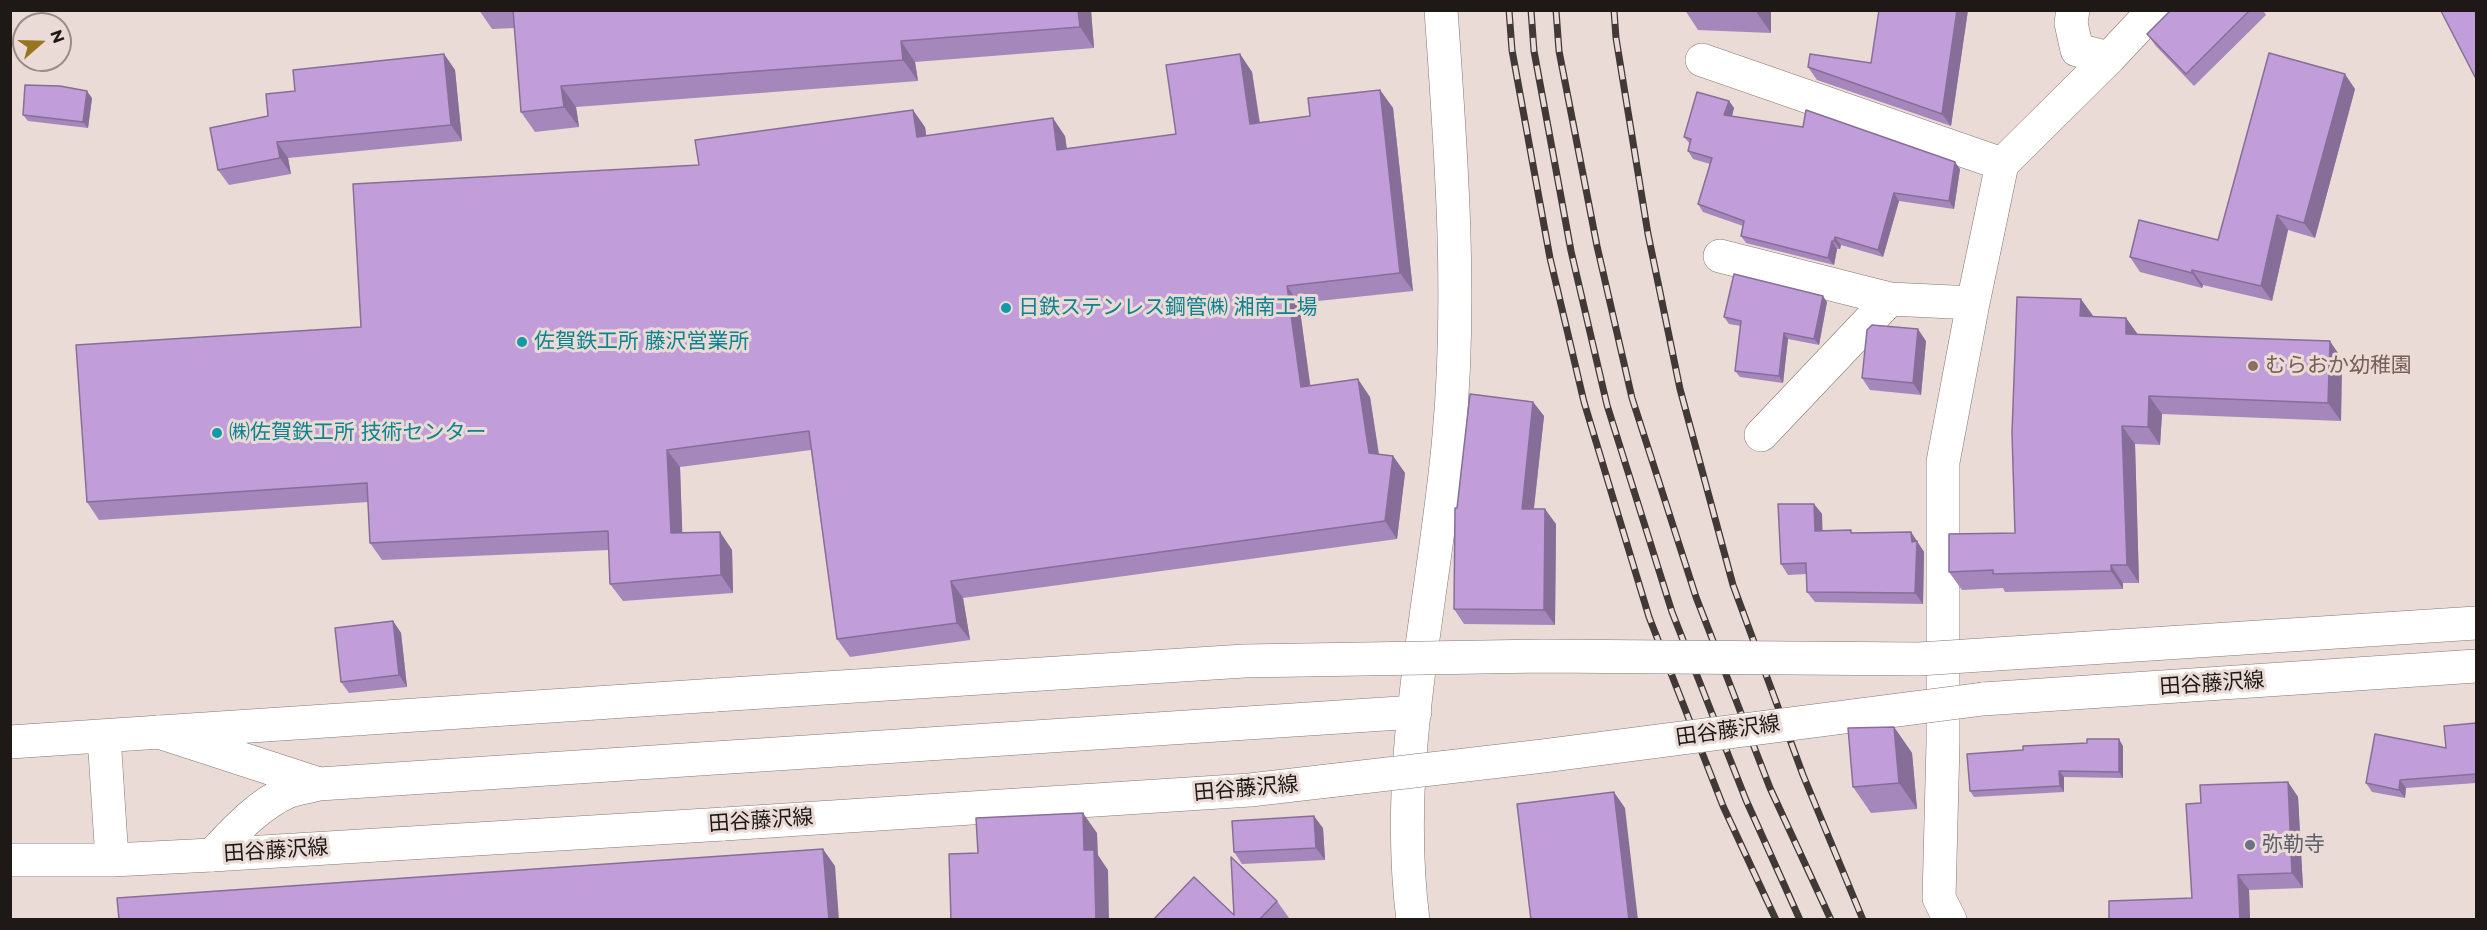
<!DOCTYPE html>
<meta charset="utf-8">
<style>
body{margin:0}
#map{position:relative;width:2487px;height:930px;overflow:hidden;background:#eadbd6;font-family:Montserrat,sans-serif}
canvas{display:block}
.frame{position:absolute;inset:0;border:12px solid #1e1917;pointer-events:none}
.north{position:absolute;left:12px;top:12px;width:60px;height:60px;box-sizing:border-box;background:#eadbd6;border:2px solid #988d8a;border-radius:50%;rotate:70deg;font-size:16px;font-weight:700;line-height:24px;text-align:center;color:#1e1917}
.north::after{content:'';display:block;margin:auto;width:21px;height:27px;background:#9a7520;clip-path:polygon(50% 0,100% 100%,50% 72%,0 100%)}
</style>
<div id="map">
<canvas width="2487" height="930"></canvas>
<div class="frame"></div>
<div class="north">N</div>
</div>
<script>
const ctx = document.querySelector('canvas').getContext('2d');
ctx.lineJoin = 'round';
function strokePath(path, color, width, dash) { ctx.strokeStyle = color; ctx.lineWidth = width; ctx.lineCap = dash ? 'butt' : 'round'; ctx.setLineDash(dash || []); ctx.stroke(path); }
function paint(path, color) { ctx.fillStyle = color; ctx.fill(path, 'evenodd'); }
function write(font, color, halo, rows, align = 'center') {
  ctx.font = font + ' Montserrat,"Noto Sans JP",sans-serif'; ctx.lineWidth = 6; ctx.setLineDash([]); ctx.textBaseline = 'middle'; ctx.strokeStyle = halo; ctx.fillStyle = color; for (const [text, x, y, turn = 0] of rows) {
    ctx.save(); ctx.translate(x, y); ctx.rotate((+turn || 0) * Math.PI / 180); ctx.textAlign = isNaN(turn) ? turn : align; if (halo) ctx.strokeText(text, 0, 0); ctx.fillText(text, 0, 0); ctx.restore();
  }
}
const minor = new Path2D(`
 M2073 10 2071 23 2077 50 2109 58
 M1702 60 2002 164
 M1720 256 1890 299
 M1761 435 1890 299 1973 303
 M159 732 319 784
 M212 855C235 831 257 806 287 792 297 788 309 787 319 784L1415 712
 M1413 920C1392 758 1435 596 1449 436 1462 294 1451 152 1441 10
 M1950 920 1939 898 1943 743V462L1973 303 2002 164 2109 58 2154 10`);
const major = new Path2D(`
 M1983 699 2476 666
 M104 736 112 860
 M10 742 716 695
 M10 860H112L212 855 724 824`);
const rail = new Path2D(`
 M1509 10 1512 50 1550 258 1584 402 1649 617 1723 806 1776 920
 M1531 10 1534 51 1571 251 1607 405 1672 612 1746 800 1800 920
 M1556 10 1559 51 1597 246 1632 398 1696 597 1770 788 1831 920
 M1614 10 1616 38 1648 234 1680 389 1733 585 1803 775 1863 920`);
const majorBridge = new Path2D(`
 M716 695 1244 661 1543 656 1919 659 2476 623
 M724 824 1250 790 1543 756 1983 699`);
const wall = new Path2D(`
 M479 10H1091L1094 48 915 62 918 81 576 107 579 127 535 132 521 112 515 28 492 29Z
 M1685 10H1771V33L1698 30Z
 M1879 10H1968L1951 126 1817 80 1808 67 1871 63Z
 M2171 10H2263L2266 15 2194 86 2156 46 2147 34Z
 M444 54 455 70 462 141 288 158 291 174 229 185 218 170 268 116 295 91Z
 M1240 54 1252 72 1260 122 1310 116 1380 90 1393 108 1413 291 1299 303 1310 386 1370 397 1379 454 1393 456 1405 473 1397 539 963 598 970 640 850 657 837 639 811 450 680 467 682 533 720 532 732 550 733 593 623 601 610 584 609 550 382 560 370 543 368 502 99 520 87 502 361 327 699 165 925 127 926 135 1065 136 1067 149 1176 134Z
 M2355 89 2315 238 2288 230 2272 301 2203 285 2202 288 2140 272 2130 257 2218 240Z
 M92 98 88 128 28 121 23 115Z
 M1729 101 1734 108 1732 116 1960 169 1954 209 1899 201 1883 257 1841 245 1840 249H1837L1834 265 1746 243 1741 236 1743 226 1703 212 1698 204 1710 164 1693 159 1688 151 1690 144 1684 137Z
 M1827 302 1819 345 1788 339 1783 383 1740 377 1735 371 1741 326 1729 324 1724 317Z
 M2094 317 2126 318 2138 335 2342 359 2341 421 2162 414 2160 445 2135 444 2139 583H2123V589L2005 592 2003 588 1962 590 1949 572 2015 533Z
 M1926 341 1921 395 1870 390 1862 378Z
 M1533 402 1544 416 1534 509 1556 524 1555 625 1464 624 1454 609 1457 508Z
 M1814 504 1822 514V531L1854 533 1911 532 1924 552 1923 604 1815 602 1807 592 1806 574 1788 575 1781 564Z
 M393 621 401 633 407 687 349 693 341 682Z
 M2476 723V783L2406 788 2405 798 2372 792 2366 783 2446 748Z
 M1894 727 1912 753 1917 809 1871 813 1853 787Z
 M2123 746V778L2064 777V792L1974 797 1970 791Z
 M2288 782 2298 797 2303 888 2249 890 2250 920H2109L2192 898 2201 803Z
 M1323 828 1325 860 1242 864 1234 852Z
 M1277 901 1289 918 1287 920H1153L1234 915Z`);
const shadedWall = new Path2D(`
 M1078 10H1091L1094 48 1080 27Z
 M1755 10H1771V33Z
 M1957 10H1968L1951 126 1942 114Z
 M901 41 915 62 918 81 903 60Z
 M444 54 455 70 462 141 451 125Z
 M1240 54 1252 72 1262 141 1250 124Z
 M2345 74 2355 89 2315 238 2304 223Z
 M561 86 576 107 579 127 564 107Z
 M1380 90 1393 108 1413 291 1400 273Z
 M87 91 92 98 88 128 83 122Z
 M1729 101 1734 108 1730 123 1724 115Z
 M913 110 925 127 929 154 917 137Z
 M1053 118 1065 136 1069 168 1057 150Z
 M277 142 288 158 291 174 280 158Z
 M1955 162 1960 169 1954 209 1949 201Z
 M1894 193 1899 201 1883 257 1878 250Z
 M2277 215 2288 230 2272 301 2261 286Z
 M1835 237 1841 245 1840 249 1834 241Z
 M1832 241 1837 249 1834 265 1828 258Z
 M2192 270 2203 285 2202 288 2192 273Z
 M1287 286 1299 303 1313 405 1301 387Z
 M1823 296 1827 302 1819 345 1814 339Z
 M2081 299 2094 317 2080 316Z
 M2126 318 2139 336 2126 334Z
 M1918 329 1926 341 1921 395 1913 383Z
 M1784 333 1788 339 1783 383 1779 376Z
 M2330 341 2342 359 2341 421 2328 403Z
 M1358 379 1370 397 1381 470 1369 453Z
 M2149 396 2162 414 2160 445 2148 427Z
 M1533 402 1544 416 1532 524 1522 509Z
 M2122 426 2135 444 2139 583 2127 565Z
 M667 450 680 467 683 551 671 533Z
 M1393 456 1405 473 1397 539 1385 521Z
 M1814 504 1822 514 1823 542 1815 531Z
 M1545 509 1556 524 1555 625 1544 610Z
 M720 532 732 550 733 593 721 575Z
 M1911 532 1924 552 1923 604 1915 593Z
 M2111 565 2123 583V589L2111 571Z
 M951 581 963 598 970 640 957 623Z
 M393 621 401 633 407 687 399 675Z
 M1894 727 1912 753 1917 809 1899 783Z
 M2119 739 2123 746V778L2119 772Z
 M2059 771 2064 777V792L2060 786Z
 M2400 780 2406 788 2405 798 2399 790Z
 M2288 782 2298 797 2303 888 2292 873Z
 M1614 792 1625 808 1638 920H1629Z
 M1083 813 1097 833 1098 855 1108 870 1109 920H1096L1084 850Z
 M1314 816 1323 828 1325 860 1316 848Z
 M823 849 835 866 839 920H829Z
 M2238 875 2249 890 2250 920H2240Z`);
const building = new Path2D(`
 M513 10H1078L1080 27 901 41 903 60 561 86 564 107 521 112Z
 M1879 10H1957L1942 114 1808 67 1810 54 1871 63Z
 M2171 10H2250L2186 74 2147 34Z
 M2443 10H2476V76L2475 77 2441 11Z
 M2269 53 2345 74 2304 223 2277 215 2261 286 2192 270V273L2130 257 2139 220 2218 240Z
 M444 54 451 125 277 142 280 158 218 170 210 128 268 116 266 94 295 91 293 70Z
 M1240 54 1250 124 1310 116 1308 98 1380 90 1400 273 1287 286 1301 387 1358 379 1369 453 1393 456 1385 521 951 581 957 623 837 639 809 431 667 450 671 533 720 532 721 575 610 584 608 531 370 543 367 483 87 502 76 345 361 327 353 184 699 165 695 140 913 110 917 137 1053 118 1057 150 1176 134 1166 65Z
 M25 85 60 86 87 91 83 122 23 115Z
 M1697 92 1729 101 1724 115 1803 127 1806 110 1955 162 1949 201 1894 193 1878 250 1835 237 1834 241H1832L1828 258 1741 236 1744 221 1698 204 1712 158 1688 151 1691 139 1684 137Z
 M1734 274 1823 296 1814 339 1784 333 1779 376 1735 371 1741 321 1724 317Z
 M2017 297 2081 299 2080 316 2126 318V334L2330 341 2328 403 2149 396 2148 427 2122 426 2127 565H2111V571L1993 574V570L1949 572V534L2015 533 2012 433Z
 M1872 325 1918 329 1913 383 1862 378 1867 330Z
 M1470 394 1533 402 1522 509H1545L1544 610 1454 609 1455 508H1457Z
 M1778 504H1814L1815 531 1851 530V533L1911 532 1912 542 1917 541 1915 593 1807 592 1806 563 1781 564Z
 M393 621 399 675 341 682 335 628Z
 M2476 723V774L2400 780 2399 790 2366 783 2375 734 2446 748 2444 726Z
 M1894 727 1899 783 1853 787 1848 728Z
 M2087 739H2119V772L2059 771 2060 786 1970 791 1967 754 2023 750V746L2087 743Z
 M2288 782 2292 873 2238 875 2240 920H2109V901L2192 898 2186 804 2201 803 2200 785Z
 M1614 792 1629 920H1531L1517 804Z
 M1083 813 1084 850H1094L1096 920H951L949 854 978 853 976 818Z
 M1314 816 1316 848 1234 852 1232 821Z
 M823 849 829 920H119L117 898Z
 M1231 857 1277 901 1259 920H1153L1194 877 1234 915Z`);
const markers = [
 [1006,308,6,"#0f9aa8"],
 [522,342,6,"#0f9aa8"],
 [2253,366,6,"#8d6e63"],
 [217,433,6,"#0f9aa8"],
 [2250,845,6,"#6b7280"]
];
const cultureNames = [
 ["日鉄ステンレス鋼管㈱ 湘南工場",1018,308],
 ["佐賀鉄工所 藤沢営業所",534,342],
 ["㈱佐賀鉄工所 技術センター",229,433]
];
const educationNames = [
 ["むらおか幼稚園",2265,366]
];
const streetNames = [
 ["田谷藤沢線",2212,684,-4],
 ["田谷藤沢線",1728,731,-8],
 ["田谷藤沢線",1246,789,-5],
 ["田谷藤沢線",761,821,-4],
 ["田谷藤沢線",276,851,-4]
];
const worshipNames = [
 ["弥勒寺",2262,845]
];
strokePath(minor, '#847773', 34);
strokePath(major, '#847773', 34);
strokePath(minor, '#fff', 33);
strokePath(major, '#fff', 33);
strokePath(rail, '#403937', 7);
strokePath(rail, '#eadbd6', 4.5, [14]);
strokePath(majorBridge, '#847773', 34, []);
strokePath(majorBridge, '#fff', 33);
paint(wall, '#a687bb');
paint(shadedWall, '#876e98');
paint(building, '#c19dd9');
strokePath(building, '#876e98', 1.5);
for (const [x, y, r, color] of markers) { const dot = new Path2D(); dot.arc(x, y, r, 0, 2 * Math.PI); ctx.fillStyle = color; ctx.fill(dot); strokePath(dot, '#eadbd6', 2); }
write('21px', '#0d838f', '#eadbd6', cultureNames, 'left');
write('21px', '#785e54', '#eadbd6', educationNames, 'left');
write('21px', '#1e1917', '#eadbd6', streetNames);
write('21px', '#5b616d', '#eadbd6', worshipNames, 'left');
</script>
